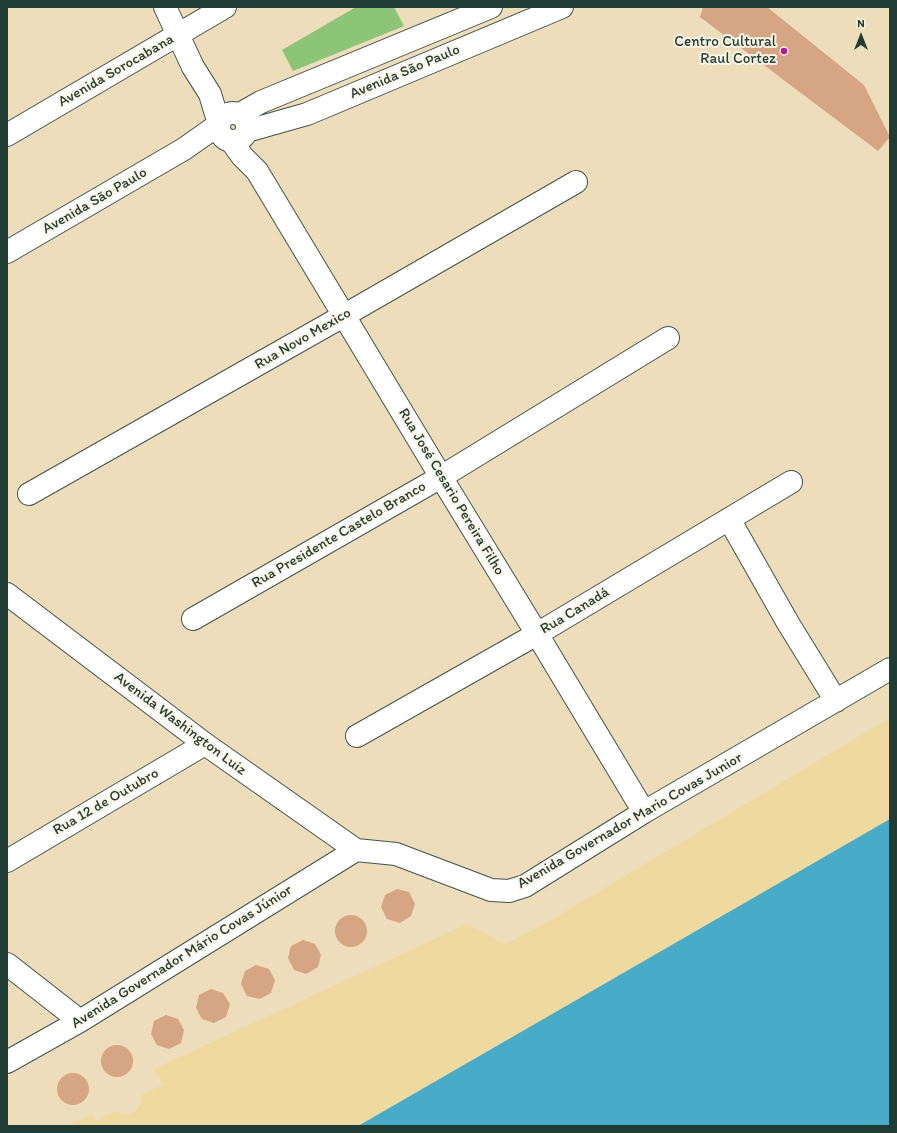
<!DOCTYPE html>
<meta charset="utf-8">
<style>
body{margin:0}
#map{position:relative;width:897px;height:1133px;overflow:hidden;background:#edb;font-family:Itim,sans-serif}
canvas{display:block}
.frame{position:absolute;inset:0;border:8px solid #1f3d34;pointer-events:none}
.north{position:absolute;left:841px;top:16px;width:40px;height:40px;-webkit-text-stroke:3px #fcf5e5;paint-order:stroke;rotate:0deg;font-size:11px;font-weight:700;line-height:16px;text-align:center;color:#1f3d34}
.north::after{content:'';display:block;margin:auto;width:14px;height:18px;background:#1f3d34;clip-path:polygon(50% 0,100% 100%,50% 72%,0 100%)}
</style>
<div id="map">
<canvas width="897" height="1133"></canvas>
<div class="frame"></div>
<div class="north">N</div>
</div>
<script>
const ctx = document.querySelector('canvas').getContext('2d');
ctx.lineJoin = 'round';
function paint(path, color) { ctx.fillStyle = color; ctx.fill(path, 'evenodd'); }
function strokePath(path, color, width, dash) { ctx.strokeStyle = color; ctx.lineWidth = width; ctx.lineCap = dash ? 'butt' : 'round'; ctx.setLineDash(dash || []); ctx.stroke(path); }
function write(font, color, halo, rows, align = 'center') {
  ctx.font = font + ' Itim,sans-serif'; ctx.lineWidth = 4; ctx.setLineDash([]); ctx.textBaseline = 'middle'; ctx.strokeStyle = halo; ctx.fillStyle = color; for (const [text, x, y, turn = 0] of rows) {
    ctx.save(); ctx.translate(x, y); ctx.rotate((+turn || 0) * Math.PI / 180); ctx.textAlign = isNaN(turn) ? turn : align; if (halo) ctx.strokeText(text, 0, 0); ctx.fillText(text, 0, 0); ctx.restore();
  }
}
const green = new Path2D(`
 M356 7H394L404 26 293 71 282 50Z`);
const sand = new Path2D(`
 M890 718V819L358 1126H69L91 1114 97 1121 116 1111C130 1119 144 1109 142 1094L163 1085 154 1069 467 924 506 944 551 920Z`);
const water = new Path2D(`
 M890 819V1126H358Z`);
const building = new Path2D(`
 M703 7H767L864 85 890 137 878 151 700 17Z
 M397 889 409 892 415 904 411 916 400 923 387 919 381 907 385 895Z
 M335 931a16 16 0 1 1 32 0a16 16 0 1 1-32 0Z
 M303 940 315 944 321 955 318 967 306 974 294 970 288 958 291 946Z
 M256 965 269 969 275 980 271 993 260 999 247 996 241 984 245 971Z
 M211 989 223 993 230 1004 226 1017 214 1023 202 1019 196 1008 199 995Z
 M166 1015 178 1019 184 1030 181 1043 169 1049 157 1045 151 1034 154 1021Z
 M101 1061a16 16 0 1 1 32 0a16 16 0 1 1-32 0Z
 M57 1089a16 16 0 1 1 32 0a16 16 0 1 1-32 0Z`);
const minor = new Path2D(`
 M165 7 193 67 210 94 216 114 220 121
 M7 135 225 7
 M232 142 242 156 257 171 441 477 537 634 644 812
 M29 494 345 315 576 182
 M729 519 788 623 836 701
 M7 594 205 744 356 850 396 854 491 890 509 891 525 886 644 812 890 669
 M193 619 441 477 668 338
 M357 736 537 634 791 482
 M7 861 205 744
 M7 964 80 1021
 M7 1062 80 1021 356 850`);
const major = new Path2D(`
 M219 127a14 14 0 1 1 28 0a14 14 0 1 1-28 0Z
 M240 114 261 102 491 7
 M247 131 307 114 562 7
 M7 252 184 149 218 125`);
const markers = [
 [784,51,4,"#b5179e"]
];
const poiNames = [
 ["Centro Cultural",776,42],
 ["Raul Cortez",776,59]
];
const streetNames = [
 ["Avenida Sorocabana",116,71,-30],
 ["Avenida São Paulo",405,72,-23],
 ["Avenida São Paulo",95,201,-30],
 ["Rua Novo Mexico",303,339,-30],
 ["Rua José Cesario Pereira Filho",451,492,59],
 ["Rua Presidente Castelo Branco",339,535,-30],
 ["Rua Canadá",575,611,-31],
 ["Avenida Washington Luiz",180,724,37],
 ["Rua 12 de Outubro",106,802,-30],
 ["Avenida Governador Mario Covas Junior",630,821,-30],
 ["Avenida Governador Mário Covas Júnior",182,957,-32]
];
paint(green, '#8cc478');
paint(sand, '#eeda9e');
paint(water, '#48abc7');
paint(building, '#d6a583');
strokePath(minor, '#3e5548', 24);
strokePath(major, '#3e5548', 24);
strokePath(minor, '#fff', 22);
strokePath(major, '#fff', 22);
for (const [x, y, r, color] of markers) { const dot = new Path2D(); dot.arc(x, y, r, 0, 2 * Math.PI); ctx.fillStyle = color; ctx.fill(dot); strokePath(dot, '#fcf5e5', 1.5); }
write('15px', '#1f3d34', '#fcf5e5', poiNames, 'right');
write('15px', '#1f3d34', '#fcf5e5', streetNames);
</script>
